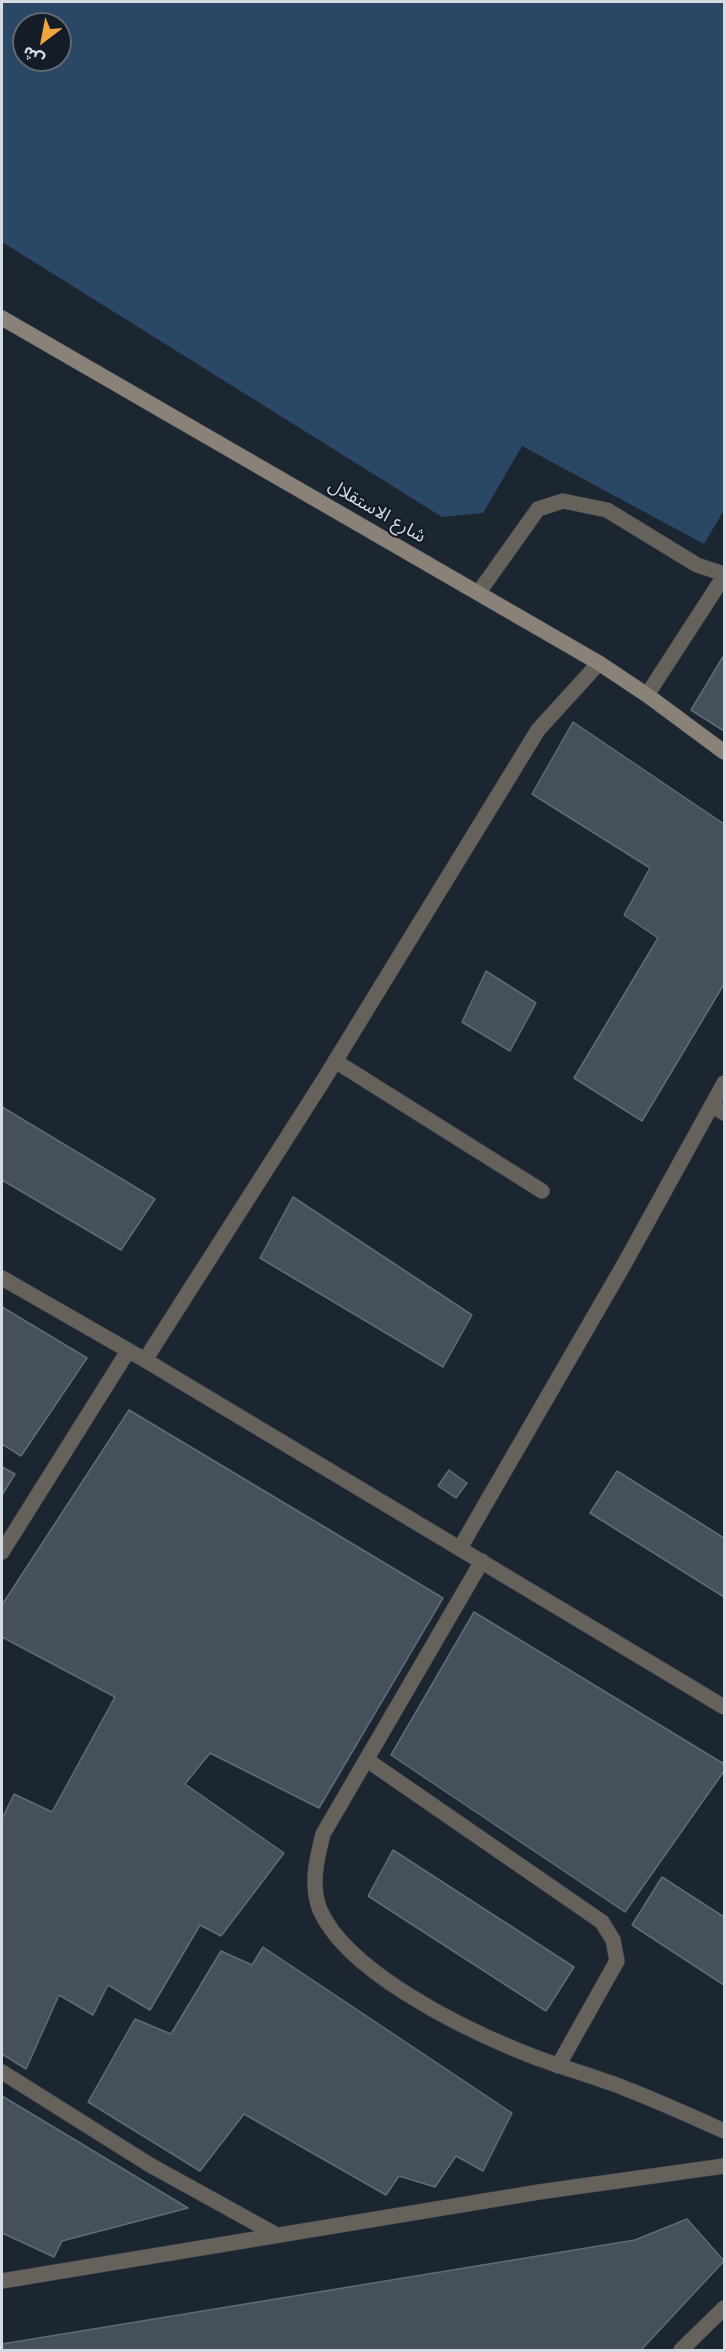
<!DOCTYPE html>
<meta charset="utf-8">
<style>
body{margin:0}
#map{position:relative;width:726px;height:2352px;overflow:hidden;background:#1c2631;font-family:"Work Sans","Noto Sans Arabic",sans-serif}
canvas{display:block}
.frame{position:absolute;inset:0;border:3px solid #d4dbe2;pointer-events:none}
.north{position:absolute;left:12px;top:12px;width:60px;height:60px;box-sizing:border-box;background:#131c27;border:2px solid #606872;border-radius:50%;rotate:212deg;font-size:16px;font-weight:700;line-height:24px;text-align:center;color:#d4dbe2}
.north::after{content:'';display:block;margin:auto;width:21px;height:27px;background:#f0a63e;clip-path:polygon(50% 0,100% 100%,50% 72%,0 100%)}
</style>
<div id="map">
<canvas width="726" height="2352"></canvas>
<div class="frame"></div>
<div class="north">ش</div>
</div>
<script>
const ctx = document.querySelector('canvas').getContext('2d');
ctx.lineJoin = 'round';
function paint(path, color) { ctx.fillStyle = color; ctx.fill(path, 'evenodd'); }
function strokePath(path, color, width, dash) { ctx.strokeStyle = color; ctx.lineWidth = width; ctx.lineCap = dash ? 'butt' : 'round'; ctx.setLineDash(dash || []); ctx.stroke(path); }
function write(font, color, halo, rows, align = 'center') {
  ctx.font = font + ' "Work Sans","Noto Sans Arabic",sans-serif'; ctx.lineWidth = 4.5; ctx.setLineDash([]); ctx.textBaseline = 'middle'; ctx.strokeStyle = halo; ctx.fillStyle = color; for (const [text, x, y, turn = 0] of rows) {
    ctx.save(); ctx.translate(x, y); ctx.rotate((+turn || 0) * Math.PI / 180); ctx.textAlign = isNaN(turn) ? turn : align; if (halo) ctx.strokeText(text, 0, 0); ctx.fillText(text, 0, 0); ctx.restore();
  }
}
const green = new Path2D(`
 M2 2H724V510L704 544 522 446 483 513 442 517 2 242ZM24 24H60V60H24Z`);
const building = new Path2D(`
 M724 655V731L691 710Z
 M573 722 724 824V984L642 1121 574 1078 658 938 624 915 650 868 532 794Z
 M486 971 536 1003 510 1051 462 1022Z
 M2 1107 155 1199 121 1250 2 1180Z
 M293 1197 472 1315 443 1367 260 1258Z
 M2 1307 87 1358 21 1456 2 1444Z
 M129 1410 443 1598 319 1808 210 1753 185 1784 284 1853 221 1936 200 1925 150 2010 108 1985 93 2015 59 1995 26 2069 2 2054V1819L14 1794 52 1812 115 1697 2 1637V1605Z
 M2 1467 15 1474 2 1495Z
 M449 1470 467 1483 456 1498 438 1486Z
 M617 1471 724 1538V1597L590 1513Z
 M474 1612 724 1764V1771L625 1912 391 1755Z
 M393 1850 574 1967 546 2011 368 1896Z
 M662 1877 724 1917V1985L632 1925Z
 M263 1947 512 2113 483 2171 456 2156 435 2187 399 2176 386 2195 244 2114 200 2171 88 2102 135 2019 171 2034 221 1951 252 1965Z
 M2 2096 188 2208 62 2241 54 2257 2 2233Z
 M687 2219 724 2261 641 2350H2V2344L635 2240Z`);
const lane = new Path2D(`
 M479 592 538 509 563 501 607 510 697 565 724 574
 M712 1105 724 1113`);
const street = new Path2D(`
 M647 695 724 576
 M335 1061 542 1191
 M2 1278 145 1360 724 1707
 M145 1360 323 1081 538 730 599 663
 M460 1548 626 1261 724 1083
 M2 1552 128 1351
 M482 1561 323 1834C317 1858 310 1885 320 1910 346 1970 458 2026 517 2050 552 2065 588 2074 624 2088 658 2101 691 2116 724 2131
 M367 1760 602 1922 613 1940 617 1961 558 2066
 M2 2072 150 2165 275 2234
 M2 2281 539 2192 724 2166
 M681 2350 724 2308`);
const secondary = new Path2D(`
 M2 318 599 663 647 695 724 752`);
const streetNames = [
 ["شارع الاستقلال",377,511,30]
];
paint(green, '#2b4766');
paint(building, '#46505d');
strokePath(building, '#606b78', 1.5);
strokePath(lane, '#39434d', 16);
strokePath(street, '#39434d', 16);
strokePath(secondary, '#39434d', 16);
strokePath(lane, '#66615b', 15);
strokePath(street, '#66615b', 15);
strokePath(secondary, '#8a8279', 15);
write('18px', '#d4dbe2', '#131c27', streetNames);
</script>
